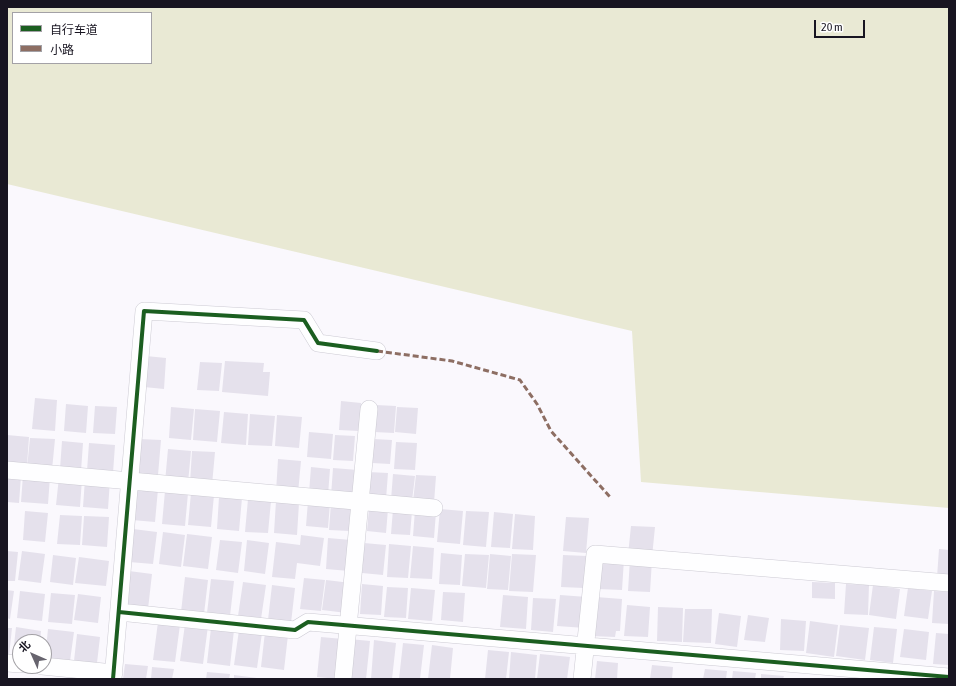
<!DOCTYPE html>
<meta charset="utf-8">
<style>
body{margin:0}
#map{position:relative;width:956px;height:686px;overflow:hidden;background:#faf8fd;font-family:"Asap Condensed","Noto Sans SC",sans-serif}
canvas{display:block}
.frame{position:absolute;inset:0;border:8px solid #181521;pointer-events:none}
.legend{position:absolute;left:12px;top:12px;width:140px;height:52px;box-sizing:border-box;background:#fff;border:1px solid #a3a1a6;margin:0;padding:5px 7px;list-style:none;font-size:12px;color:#181521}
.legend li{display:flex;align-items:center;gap:8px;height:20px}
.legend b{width:20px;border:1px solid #a3a1a6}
.north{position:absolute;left:12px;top:634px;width:40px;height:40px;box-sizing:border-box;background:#fff;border:1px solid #a3a1a6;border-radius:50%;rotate:315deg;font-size:11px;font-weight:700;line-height:16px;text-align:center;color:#181521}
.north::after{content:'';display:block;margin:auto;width:14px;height:18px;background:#67646e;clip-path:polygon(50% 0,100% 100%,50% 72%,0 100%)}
.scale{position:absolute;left:814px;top:20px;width:51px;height:18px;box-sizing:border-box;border:2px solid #181521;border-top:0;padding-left:5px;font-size:12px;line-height:14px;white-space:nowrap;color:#181521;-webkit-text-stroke:3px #fff;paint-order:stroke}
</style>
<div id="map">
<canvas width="956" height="686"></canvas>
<div class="frame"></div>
<ul class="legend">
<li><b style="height:5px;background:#1b5e20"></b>自行车道</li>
<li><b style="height:5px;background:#8d6e63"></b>小路</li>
</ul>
<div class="north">北</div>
<div class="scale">20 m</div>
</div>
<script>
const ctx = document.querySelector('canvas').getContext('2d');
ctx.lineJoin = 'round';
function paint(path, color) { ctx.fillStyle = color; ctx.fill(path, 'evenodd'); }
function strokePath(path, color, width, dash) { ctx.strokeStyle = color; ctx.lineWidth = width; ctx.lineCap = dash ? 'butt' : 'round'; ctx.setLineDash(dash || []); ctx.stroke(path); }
const green = new Path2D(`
 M7 7H949V508L641 482 632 331 7 184ZM13 13H151V63H13Z`);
const building = new Path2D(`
 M146 356 166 358 164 389 144 387Z
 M225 361 264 363 263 372H270L268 396 222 392Z
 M200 362 222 363 219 391 197 390Z
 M35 398 57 400 55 431 32 429Z
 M341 401 361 403 359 431 339 430Z
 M66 404 88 406 86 433 64 431Z
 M376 405 396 406 394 433 374 432Z
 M95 406 117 407 115 434 93 433Z
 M171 407 194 409 191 440 169 438Z
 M397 407 418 408 416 434 395 432Z
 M195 409 220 411 217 442 193 440Z
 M224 412 248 414 246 445 221 443Z
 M250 414 275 416 272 446 248 445Z
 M277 415 302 417 299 448 275 446Z
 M309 432 333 434 331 459 307 457Z
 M7 435 29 437 27 465 7 463Z
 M335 435 355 436 353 461 333 460Z
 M30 438 55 439 52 470 27 468Z
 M139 439 161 440 158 475 136 474Z
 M373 439 392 440 390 464 372 463Z
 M62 441 83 443 81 471 60 469Z
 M396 442 417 443 415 470 394 469Z
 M89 443 115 445 113 473 87 471Z
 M168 449 191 451 188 483 165 482Z
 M192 451 215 452 212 485 190 483Z
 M278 459 301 461 298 493 276 492Z
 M311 467 330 469 328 495 309 493Z
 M333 468 358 470 356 498 331 496Z
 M368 472 388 473 386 499 366 498Z
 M393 474 415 476 412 501 391 500Z
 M7 475 21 476 19 503 7 502Z
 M23 475 50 477 48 504 21 502Z
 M416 475 436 476 434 503 413 501Z
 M59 477 82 479 80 507 56 505Z
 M85 479 110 480 108 509 83 507Z
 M135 488 158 489 155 522 132 520Z
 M165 491 188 493 185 526 162 524Z
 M191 493 214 495 211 527 188 525Z
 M219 497 242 498 239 531 217 529Z
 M248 499 271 501 268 533 245 532Z
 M276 501 299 503 297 535 274 533Z
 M308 501 330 503 328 528 306 526Z
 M331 503 352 505 350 531 329 530Z
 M369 508 388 509 386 533 367 531Z
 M393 509 412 511 410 535 391 534Z
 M440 509 463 511 460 544 437 542Z
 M415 510 436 512 434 538 413 536Z
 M25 511 48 513 45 542 23 540Z
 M466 511 489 512 486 547 463 545Z
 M494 512 513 514 510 548 491 547Z
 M515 514 535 516 533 550 512 549Z
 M60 515 82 516 80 545 57 544Z
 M84 516 109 517 107 547 82 545Z
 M566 517 589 518 586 553 563 551Z
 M631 526 655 527 652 557 628 555Z
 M133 529 157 532 153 564 129 562Z
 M163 532 185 535 181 567 159 564Z
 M187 534 212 537 208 569 183 566Z
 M301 535 324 538 320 566 297 563 295 579 272 577 276 542 300 545Z
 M328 538 351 540 349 571 326 569Z
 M220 540 242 542 238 573 216 570Z
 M247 540 269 543 265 574 244 571Z
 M364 543 386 545 383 575 362 573Z
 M389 544 411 546 408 578 387 577Z
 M413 546 434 548 432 579 410 578Z
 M939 549 949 550V578L937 577Z
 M7 551 18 552 15 581H7Z
 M22 551 45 554 41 583 18 580Z
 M441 553 462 555 460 585 439 584Z
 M465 554 489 555 486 588 462 586Z
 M490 554 511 556 508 590 487 589Z
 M512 554 536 555 533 592 509 591Z
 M53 555 76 558 73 585 50 582Z
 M563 555 587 556 584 588 561 587Z
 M79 557 109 561 106 586 75 583Z
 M600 558 624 559 622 590 598 589Z
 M630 559 652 560 650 592 628 591Z
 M129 571 152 574 148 609 125 606Z
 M185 577 208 580 204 614 181 612Z
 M304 578 325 580 321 611 300 609Z
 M211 579 234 581 230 616 207 613Z
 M326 580 351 583 347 613 322 610Z
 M243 582 266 585 261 619 238 616Z
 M812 582 835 583V599L812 598Z
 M362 584 383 586 381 615 360 614Z
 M846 584 869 585 868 615 844 614Z
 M272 585 295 588 291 623 268 620Z
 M873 585 900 589 896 619 869 615Z
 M387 587 408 588 406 618 384 617Z
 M411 588 435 590 432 621 408 619Z
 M908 588 932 591 928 619 904 616Z
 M7 590 14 591 10 619 7 618Z
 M20 591 45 594 42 621 17 618Z
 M934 591 949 592V624L932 623Z
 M443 592 465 593 463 622 441 620Z
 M51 593 75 595 72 624 48 622Z
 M78 594 101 597 98 623 74 620Z
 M503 595 528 597 526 629 500 627Z
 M560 595 587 597 585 628 557 626Z
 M596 597 622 599 620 631H616L615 637 592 636Z
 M533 598 556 599 553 632 531 630Z
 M627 605 650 607 648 637 624 636Z
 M658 607 683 608 682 642 657 641Z
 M685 609H712L711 643 683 642Z
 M719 613 741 616 737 647 715 644Z
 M748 615 769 618 765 642 744 640Z
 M781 619 806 621 804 651 780 650Z
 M810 621 838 625 834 657 806 653Z
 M158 622 180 625 175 662 153 660Z
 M185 624 208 626 203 664 180 661Z
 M840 625 869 628 865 660 836 656Z
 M16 627 41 631 40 642H20V655L13 654Z
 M874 627 897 629 893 663 870 660Z
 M7 628H12L9 656H7Z
 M211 628 234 630 230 666 207 663Z
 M48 629 74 632 70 661 45 658Z
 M904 629 929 632 926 660 900 657Z
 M239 630 262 633 257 668 234 665Z
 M265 632 288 635 284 670 261 667Z
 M936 633 949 634V665L933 664Z
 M77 634 100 637 97 663 74 661Z
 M321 637 343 639 338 679 317 677Z
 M349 639 370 641 366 679H351Z
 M374 640 396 643 392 679H371Z
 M403 643 424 645 420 679H399Z
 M432 645 453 648 450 679H428Z
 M488 650 509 652 506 679H485Z
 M511 652 537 655 535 679H509Z
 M540 654 570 657 567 679H537Z
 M597 661 618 663 617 679H595Z
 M125 664 148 666 146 679H123Z
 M652 665 673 667 672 679H650Z
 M152 667 174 669 172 679H151Z
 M705 669 727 671 726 679H703Z
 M733 671 756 673 755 679H732Z
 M207 672 230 674 229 679H206Z
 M761 674 784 676 783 679H761Z
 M234 675 257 678V679H234Z`);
const minor = new Path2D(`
 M7 470 434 508
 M119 612 295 630 308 622 949 677
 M7 663 20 664
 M42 666 114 673
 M113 679 144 311 304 320 318 343 377 351
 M343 679 369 409
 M582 679 595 554 949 583`);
const quiet = new Path2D(`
 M377 351 452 361 520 380 537 404 551 431 610 497`);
const cycleway = new Path2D(`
 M119 612 295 630 308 622 949 677
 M113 679 144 311 304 320 318 343 377 351`);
paint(green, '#e9e9d4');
paint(building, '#e5e1ec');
strokePath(minor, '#cccad3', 18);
strokePath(minor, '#fefeff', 17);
strokePath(quiet, '#8d6e63', 3, [6, 3]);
strokePath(cycleway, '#1b5e20', 4);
</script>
